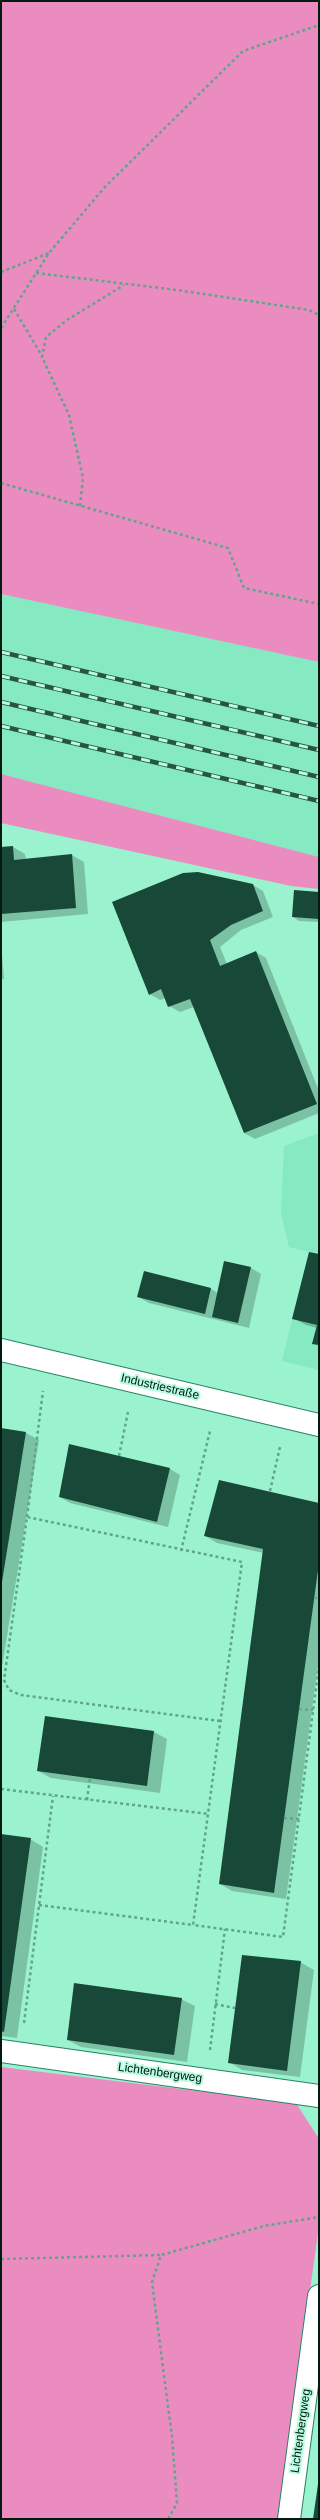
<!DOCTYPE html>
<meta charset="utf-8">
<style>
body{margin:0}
#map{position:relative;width:320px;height:2520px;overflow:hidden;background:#9af3ce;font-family:Helvetica,sans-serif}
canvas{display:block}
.frame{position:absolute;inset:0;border:2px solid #001b11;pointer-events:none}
</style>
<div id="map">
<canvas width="320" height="2520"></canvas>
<div class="frame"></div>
</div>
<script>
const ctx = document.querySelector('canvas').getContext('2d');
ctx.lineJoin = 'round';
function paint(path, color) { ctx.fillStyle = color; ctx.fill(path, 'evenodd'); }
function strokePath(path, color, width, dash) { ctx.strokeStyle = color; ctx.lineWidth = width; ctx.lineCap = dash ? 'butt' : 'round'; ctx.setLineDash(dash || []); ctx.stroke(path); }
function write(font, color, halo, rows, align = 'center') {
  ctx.font = font + ' Helvetica,sans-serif'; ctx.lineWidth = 4; ctx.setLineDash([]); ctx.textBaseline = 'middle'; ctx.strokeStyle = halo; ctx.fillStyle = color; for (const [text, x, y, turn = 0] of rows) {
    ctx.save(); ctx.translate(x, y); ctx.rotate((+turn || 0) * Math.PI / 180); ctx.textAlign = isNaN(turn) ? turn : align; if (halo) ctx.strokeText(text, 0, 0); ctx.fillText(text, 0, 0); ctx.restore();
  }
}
const built = new Path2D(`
 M1 594 319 662V857L1 774Z
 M319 1133V1370L282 1361 309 1252 289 1247 281 1213 284 1146Z`);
const green = new Path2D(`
 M1 1H319V662L1 594Z
 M1 774 319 857V889L291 886 1 823Z
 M1 2067 296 2103 319 2139V2226L278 2519H1Z`);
const shadow = new Path2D(`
 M13 847 25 854 26 860 72 855 84 862 88 914 1 922V848Z
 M253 885 263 891 273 917 241 930 220 947 227 964 256 952 266 958 319 1091V1113L255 1139 244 1133 194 1007 180 1012 169 1006 166 998 160 1000 150 994Z
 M319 893V922L299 921 293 917Z
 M1 942 4 979H1Z
 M319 1255V1346L313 1343 317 1328 306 1325 293 1318Z
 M251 1268 261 1274 249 1328 149 1303 138 1297 211 1289 218 1293Z
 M1 1429 26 1433 39 1440 1 1673Z
 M70 1445 170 1469 180 1475 168 1527 70 1503 60 1497Z
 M319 1504V1658L286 1899 232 1891 220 1884 264 1553 217 1543 205 1536Z
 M46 1717 154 1732 167 1739 160 1793 51 1778 38 1771Z
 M1 1835 30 1839 43 1847 17 2038 1 2036Z
 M300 1962 314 1970 300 2077 242 2070 229 2062Z
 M181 1999 195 2006 187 2062 81 2047 68 2040Z
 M319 2485V2519H314Z`);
const building = new Path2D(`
 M13 846 14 860 72 854 76 908 1 914V847Z
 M198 872 253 884 263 911 231 925 210 940 220 966 256 951 317 1104 244 1133 190 999 168 1007 161 989 149 995 112 902 183 873Z
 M294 890 319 892V919L292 917Z
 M309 1252 319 1254V1345L312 1344 317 1325 292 1319Z
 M224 1261 251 1267 238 1323 212 1317Z
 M144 1271 211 1288 205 1314 137 1297Z
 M1 1428 26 1432 2 1582 1 1581Z
 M69 1444 170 1468 157 1522 59 1497Z
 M219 1480 319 1503V1563L274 1893 219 1884 263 1549 204 1536Z
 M45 1716 154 1731 147 1786 37 1771Z
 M1 1834 31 1838 4 2032 1 2031Z
 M242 1955 301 1961 287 2071 228 2063Z
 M74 1983 182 1998 174 2055 67 2040Z
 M318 2484 319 2519H313Z`);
const path = new Path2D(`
 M1 272 49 253
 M36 273 177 290 309 310 319 315
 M14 309 42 356
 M1 328 49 253 104 188 243 51 319 25
 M1 483 228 548 244 588 319 604
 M80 506 83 478 69 415 42 357 46 337 67 320 124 285
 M119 1456 128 1412
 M270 1491 280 1447
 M27 1517 43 1391
 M181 1551 210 1431
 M314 1598H319
 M299 1709 313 1710
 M220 1721 21 1695 9 1690 4 1680 27 1517 242 1562 193 1925 283 1937 319 1666
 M1 1789 209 1814
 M87 1800 90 1778
 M284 1818 299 1819
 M39 1905 193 1925
 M215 2004 235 2008
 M24 2023 53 1796
 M210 2050 225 1929
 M1 2259 161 2255
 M168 2519 177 2503 172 2437 152 2282 161 2255 264 2226 319 2217`);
const minor = new Path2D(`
 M1 2051 319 2096
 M289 2519 319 2296`);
const tertiary = new Path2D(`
 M1 1350 319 1425`);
const rail = new Path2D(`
 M1 652 319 726
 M1 676 319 750
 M1 702 319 777
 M1 726 319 801`);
const streetNames = [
 ["Industriestraße",160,1387,13],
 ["Lichtenbergweg",160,2073,8],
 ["Lichtenbergweg",301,2431,-82]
];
paint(built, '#85e9c1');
paint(green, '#eb8cc1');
paint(shadow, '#0003');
paint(building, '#184837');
strokePath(minor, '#248363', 24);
strokePath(tertiary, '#248363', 24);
strokePath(path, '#62a489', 2.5, [3, 3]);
strokePath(minor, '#fff', 22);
strokePath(tertiary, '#fff', 22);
strokePath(rail, '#285443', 4.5);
strokePath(rail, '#b7fcde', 3, [9]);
write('12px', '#001b11', '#b7fcde', streetNames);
</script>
